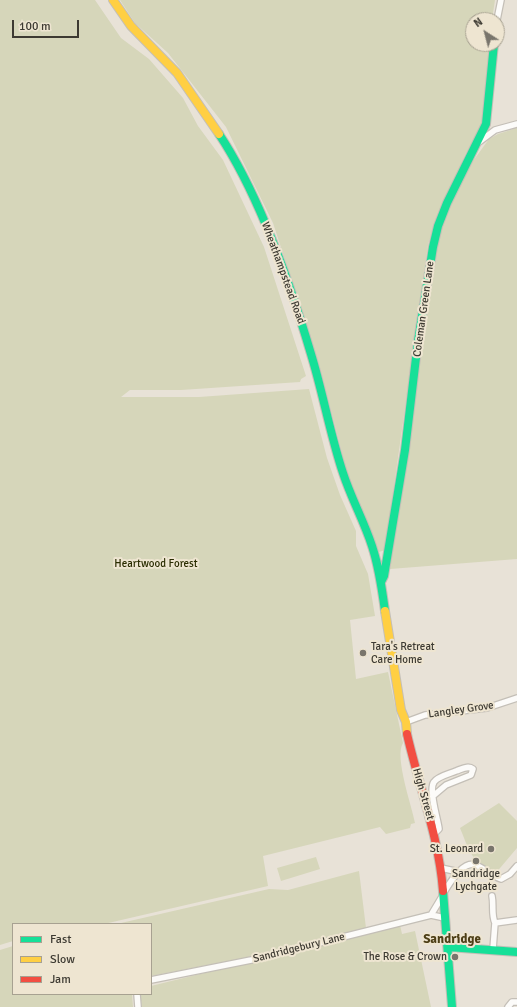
<!DOCTYPE html>
<style>
body{margin:0}
#map{position:relative;width:517px;height:1007px;overflow:hidden;background:#e8e2d7;font-family:Signika,sans-serif}
canvas{display:block}
.legend{position:absolute;left:12px;top:923px;width:140px;height:72px;box-sizing:border-box;background:#eee5d1;border:1px solid #a7a191;margin:0;padding:5px 7px;list-style:none;font-size:12px;color:#3d3a32}
.legend li{display:flex;align-items:center;gap:8px;height:20px}
.legend b{width:20px;border:1px solid #a7a191}
.north{position:absolute;left:465px;top:12px;width:40px;height:40px;box-sizing:border-box;background:#eee5d1;border:1px solid #a7a191;border-radius:50%;rotate:324deg;font-size:11px;font-weight:700;line-height:16px;text-align:center;color:#3d3a32}
.north::after{content:'';display:block;margin:auto;width:14px;height:18px;background:#79756c;clip-path:polygon(50% 0,100% 100%,50% 72%,0 100%)}
.scale{position:absolute;left:12px;top:20px;width:67px;height:18px;box-sizing:border-box;border:2px solid #3d3a32;border-top:0;padding-left:5px;font-size:12px;line-height:14px;white-space:nowrap;color:#3d3a32;-webkit-text-stroke:3px #eee5d1;paint-order:stroke}
</style>
<div id="map">
<canvas width="517" height="1007"></canvas>
<ul class="legend">
<li><b style="height:5px;background:#16e098"></b>Fast</li>
<li><b style="height:5px;background:#ffcf43"></b>Slow</li>
<li><b style="height:5px;background:#f24e42"></b>Jam</li>
</ul>
<div class="north">N</div>
<div class="scale">100 m</div>
</div>
<script>
const ctx = document.querySelector('canvas').getContext('2d');
ctx.lineJoin = 'round';
function paint(path, color) { ctx.fillStyle = color; ctx.fill(path, 'evenodd'); }
function strokePath(path, color, width, dash) { ctx.strokeStyle = color; ctx.lineWidth = width; ctx.lineCap = dash ? 'butt' : 'round'; ctx.setLineDash(dash || []); ctx.stroke(path); }
function write(font, color, halo, rows, align = 'center') {
  ctx.font = font + ' Signika,sans-serif'; ctx.lineWidth = 4; ctx.setLineDash([]); ctx.textBaseline = 'middle'; ctx.strokeStyle = halo; ctx.fillStyle = color; for (const [text, x, y, turn = 0] of rows) {
    ctx.save(); ctx.translate(x, y); ctx.rotate((+turn || 0) * Math.PI / 180); ctx.textAlign = isNaN(turn) ? turn : align; if (halo) ctx.strokeText(text, 0, 0); ctx.fillText(text, 0, 0); ctx.restore();
  }
}
const green = new Path2D(`
 M0 0H95L121 38 149 59 183 98 198 126 223 160 264 247 306 376 301 379 300 382 181 390H130L121 397H199L309 389 327 458 340 495 356 531V546L368 574 375 616 350 620 356 679 388 672 403 743C394 757 412 806 415 823L411 824 410 828 386 834 380 827 263 856 268 886 104 924H13V941L0 945Z
 M120 0H495L492 20H473V44H490L483 122 465 155 434 225 428 245 385 550 379 552 350 484 319 364 273 223 226 127 168 53 135 23Z
 M517 128V559L390 569 395 532 409 449 415 391 436 243 448 209 473 161 489 139 498 134Z
 M499 803 517 821V848L495 874C470 858 471 855 460 828Z
 M316 857 320 869 281 881 277 868Z
 M359 871 366 928 244 958 151 976V924L121 923 269 889 288 890Z
 M400 925 402 934 415 931 431 1007H142L140 994H151V986Z
 M13 946V994H132L133 1007H0V950Z`);
const street = new Path2D(`
 M497 20 501 0
 M479 142 495 130 517 124
 M406 722 425 715 487 708 517 698
 M433 796 446 785 471 775 473 769C468 765 462 769 456 771 449 774 438 776 434 782 428 790 438 819 439 829L434 834
 M441 868 459 872
 M444 892C450 883 463 860 476 865 485 869 492 876 501 879L510 874 517 866
 M492 896C494 905 491 914 495 923
 M431 915 443 895
 M493 949 495 923 517 920
 M151 980 251 960 431 915 445 918
 M137 994 138 1007
 M508 1007 512 1002H517`);
const fast = new Path2D(`
 M219 134C260 196 290 283 311 354 323 393 330 434 343 473 351 498 364 521 372 546 379 567 382 589 385 611
 M381 582 384 576 405 450 418 341 433 247 438 226 447 203 486 124 494 44
 M443 891 452 1007
 M448 947 517 952`);
const slow = new Path2D(`
 M113 0 131 26 177 73 219 134
 M385 611 401 710 406 722 407 734`);
const jam = new Path2D(`
 M407 734C419 787 439 837 443 891`);
const markers = [
 [363,653,4,"#79756c"],
 [491,849,4,"#79756c"],
 [476,861,4,"#79756c"],
 [455,957,4,"#79756c"]
];
const streetNames = [
 ["Wheathampstead Road",283,273,70],
 ["Coleman Green Lane",424,309,-82],
 ["Langley Grove",461,710,-8],
 ["High Street",423,794,74],
 ["Sandridgebury Lane",299,948,-14]
];
const parkNames = [
 ["Heartwood Forest",156,564]
];
const poiNames = [
 ["Tara's Retreat",371,647,"left"],
 ["Care Home",371,660,"left"],
 ["St. Leonard",483,849],
 ["Sandridge",476,874,"center"],
 ["Lychgate",476,887,"center"],
 ["The Rose & Crown",447,957]
];
const quarterNames = [
 ["Sandridge",452,940]
];
paint(green, '#d6d6ba');
strokePath(street, '#c4bfb7', 8);
strokePath(fast, '#c4bfb7', 10);
strokePath(slow, '#c4bfb7', 10);
strokePath(jam, '#c4bfb7', 10);
strokePath(street, '#fcfbf9', 5.5);
strokePath(fast, '#16e098', 8);
strokePath(slow, '#ffcf43', 8);
strokePath(jam, '#f24e42', 8);
for (const [x, y, r, color] of markers) { const dot = new Path2D(); dot.arc(x, y, r, 0, 2 * Math.PI); ctx.fillStyle = color; ctx.fill(dot); strokePath(dot, '#eee5d1', 1.5); }
write('11px', '#3d3a32', '#eee5d1', streetNames);
write('11px', '#2a2c00', '#eee5d1', parkNames);
write('11px', '#3d3a32', '#eee5d1', poiNames, 'right');
write('bold 13px', '#4d3f17', '#eee5d1', quarterNames);
</script>
